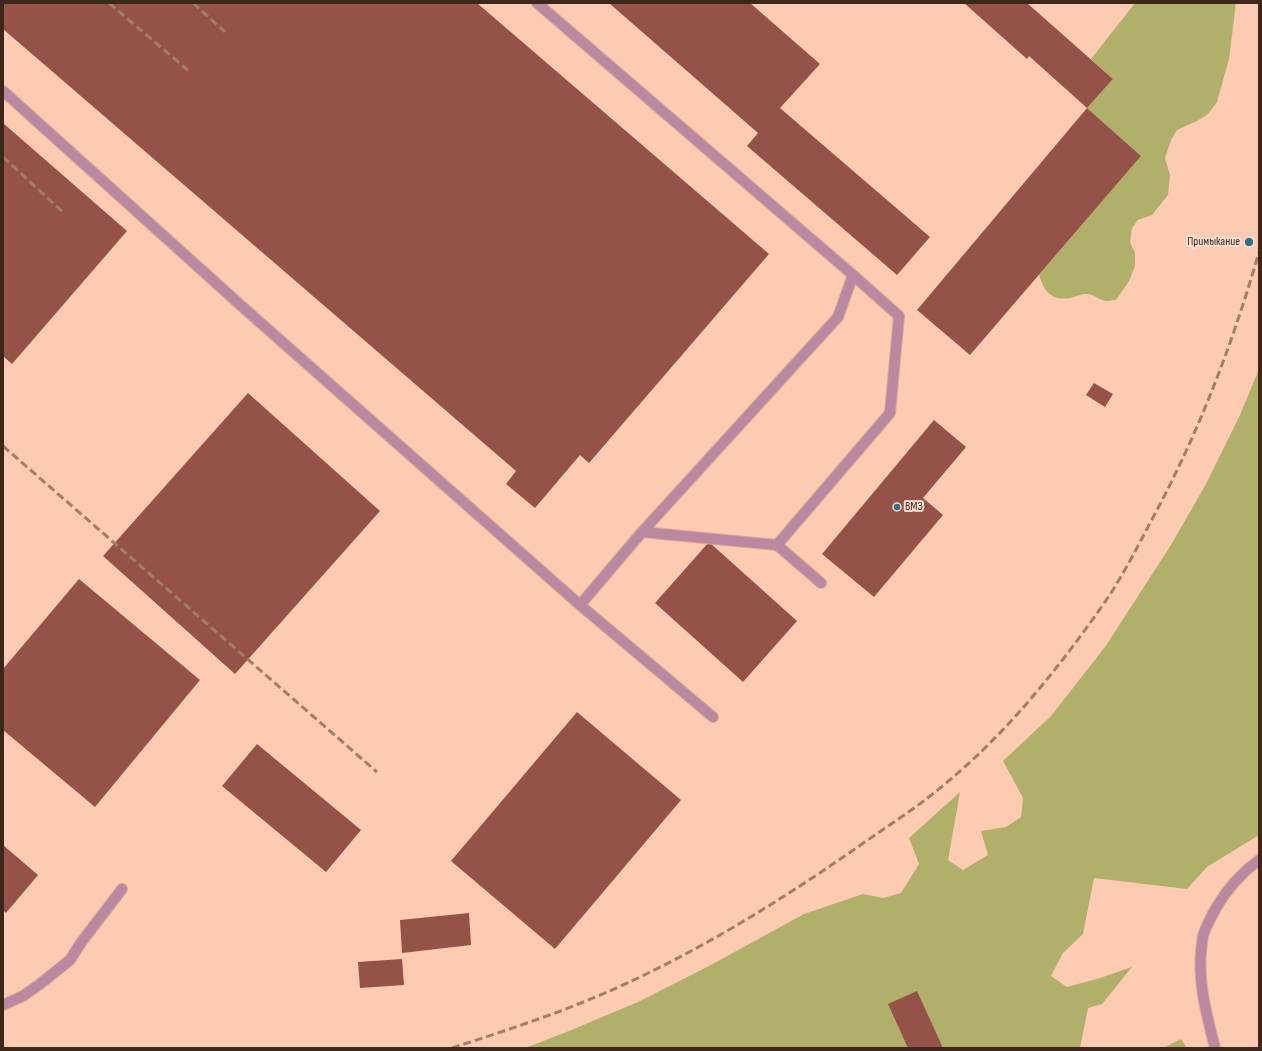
<!DOCTYPE html>
<meta charset="utf-8">
<style>
body{margin:0}
#map{position:relative;width:1262px;height:1051px;overflow:hidden;background:#fdcbb2;font-family:"Sofia Sans Condensed",sans-serif}
canvas{display:block}
.frame{position:absolute;inset:0;border:4px solid #3d261a;pointer-events:none}
</style>
<div id="map">
<canvas width="1262" height="1051"></canvas>
<div class="frame"></div>
</div>
<script>
const ctx = document.querySelector('canvas').getContext('2d');
ctx.lineJoin = 'round';
function paint(path, color) { ctx.fillStyle = color; ctx.fill(path, 'evenodd'); }
function strokePath(path, color, width, dash) { ctx.strokeStyle = color; ctx.lineWidth = width; ctx.lineCap = dash ? 'butt' : 'round'; ctx.setLineDash(dash || []); ctx.stroke(path); }
function write(font, color, halo, rows, align = 'center') {
  ctx.font = font + ' "Sofia Sans Condensed",sans-serif'; ctx.lineWidth = 4; ctx.setLineDash([]); ctx.textBaseline = 'middle'; ctx.strokeStyle = halo; ctx.fillStyle = color; for (const [text, x, y, turn = 0] of rows) {
    ctx.save(); ctx.translate(x, y); ctx.rotate((+turn || 0) * Math.PI / 180); ctx.textAlign = isNaN(turn) ? turn : align; if (halo) ctx.strokeText(text, 0, 0); ctx.fillText(text, 0, 0); ctx.restore();
  }
}
const green = new Path2D(`
 M1135 3H1236L1229 59 1217 102 1208 114 1197 121 1177 130 1171 140 1165 158 1170 175 1168 195 1152 215 1138 220 1132 228 1130 242 1135 253V266L1129 281 1116 300C1113 300 1109 301 1106 301 1099 300 1093 293 1085 294 1080 294 1075 297 1070 298 1051 301 1044 291 1039 275L1141 156 1087 108 1113 79 1091 59Z
 M1259 369V835L1207 867 1187 889 1094 878 1083 934 1063 953 1051 976 1067 987 1100 978 1132 967 1102 1004 1088 1008 1080 1048H525L569 1031 638 1002 709 966 804 914 863 894 883 898 901 893 919 864 909 838 960 792 948 860 963 870 988 855 981 831 1006 827 1021 817 1023 798 1003 761 1051 716 1105 647 1171 545 1206 484 1240 415Z
 M1181 1039 1187 1048H1163Z`);
const building = new Path2D(`
 M3 3H477L769 254 589 463 580 455 535 508 506 484 516 471 3 29Z
 M609 3H750L820 64 780 108 930 237 897 275 747 146 758 133Z
 M964 3H1027L1113 79 1087 108 1141 156 970 355 917 310 1087 108 1029 56 1027 59Z
 M3 123 127 231 12 364 3 356Z
 M1094 383 1113 394 1105 407 1086 395Z
 M248 393 380 511 235 674 103 556Z
 M934 420 966 447 923 498 943 515 874 597 822 554Z
 M709 542 797 621 743 682 655 603Z
 M79 579 200 680 95 807 3 730V669Z
 M577 712 681 800 555 949 451 861Z
 M257 744 361 830 326 872 222 786Z
 M3 845 38 875 6 913 3 910Z
 M469 913 471 945 402 953 400 920Z
 M402 959 404 985 360 988 358 962Z
 M917 991 943 1048H908L888 1004Z`);
const lane = new Path2D(`
 M537 3 853 275 838 317 642 532 580 605
 M3 91 246 310 580 605 713 717
 M642 532 777 545 890 413 899 316 853 275
 M777 545 821 583
 M1215 1048C1207 1016 1198 984 1201 951 1202 946 1202 940 1203 936 1206 926 1211 917 1216 908 1227 889 1241 873 1259 860`);
const street = new Path2D(`
 M3 1005 23 996 40 984 70 960 80 944 122 889`);
const rail = new Path2D(`
 M109 3 190 72
 M193 3 225 32
 M3 157 65 214
 M3 446 377 772
 M452 1048C501 1032 551 1016 598 996 692 956 779 902 862 844 882 830 902 817 921 803 957 776 991 744 1021 710 1052 675 1083 634 1109 596 1124 573 1137 548 1150 523 1197 437 1232 346 1259 252`);
const markers = [
 [1249,242,5,"#336d86"],
 [897,507,4,"#336d86"]
];
const poiNames = [
 ["Примыкание",1240,242],
 ["ВМЗ",905,507,"left"]
];
paint(green, '#b0b06a');
paint(building, '#955249');
strokePath(lane, '#d7aa94', 12);
strokePath(street, '#d7aa94', 12);
strokePath(lane, '#ba88a0', 10);
strokePath(street, '#ba88a0', 10);
strokePath(rail, '#a27d6a', 3, [8, 4]);
for (const [x, y, r, color] of markers) { const dot = new Path2D(); dot.arc(x, y, r, 0, 2 * Math.PI); ctx.fillStyle = color; ctx.fill(dot); strokePath(dot, '#f8dfd2', 1.5); }
write('12px', '#3d261a', '#f8dfd2', poiNames, 'right');
</script>
